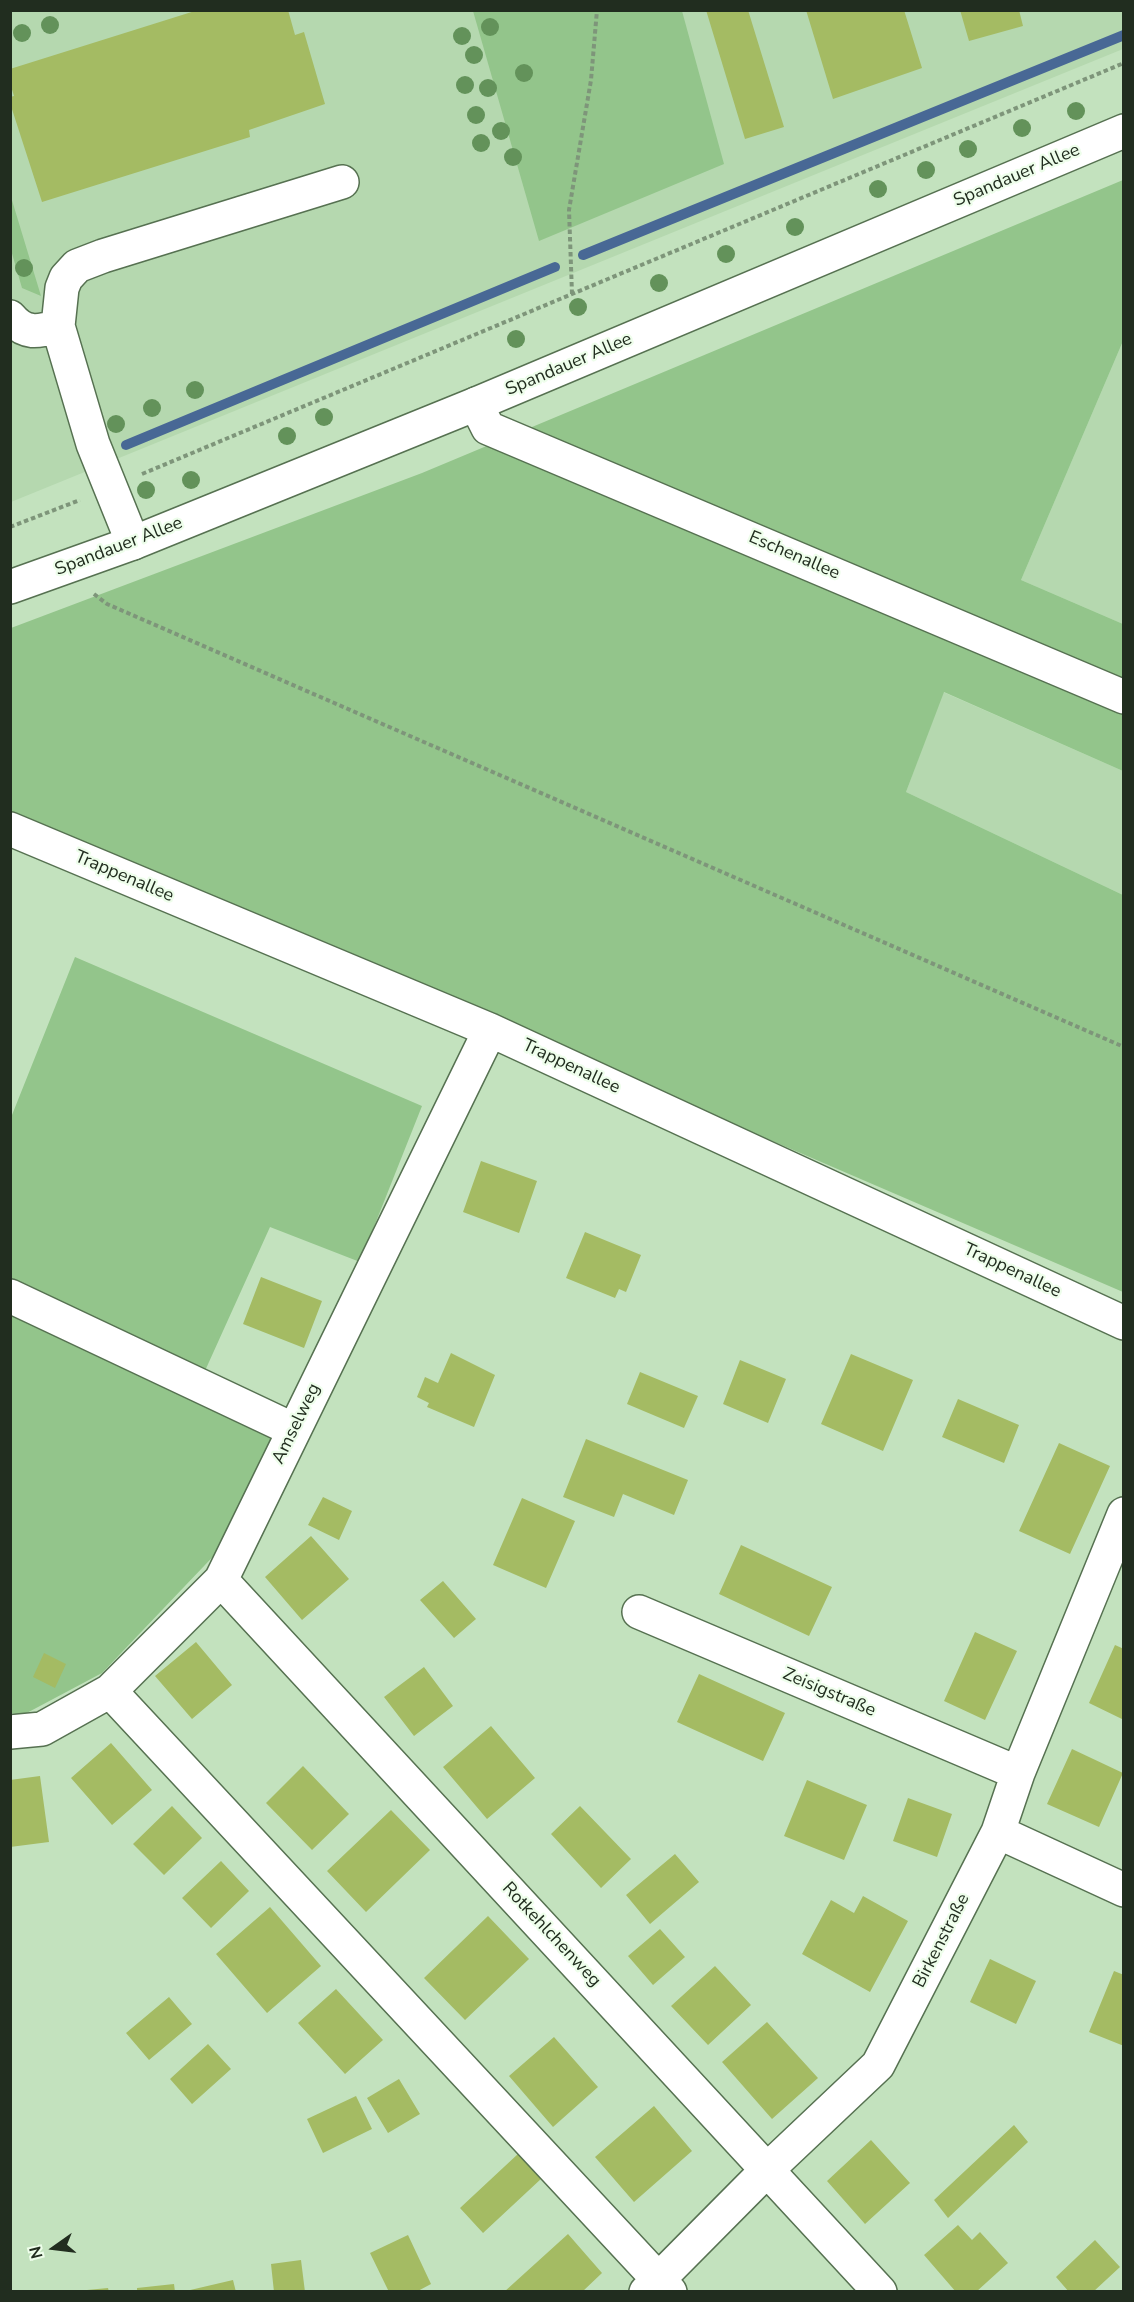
<!DOCTYPE html>
<meta charset="utf-8">
<style>
body{margin:0}
#map{position:relative;width:1134px;height:2302px;overflow:hidden;background:#c3e2be;font-family:"Nunito Sans",sans-serif}
canvas{display:block}
.frame{position:absolute;inset:0;border:12px solid #212d1f;pointer-events:none}
.north{position:absolute;left:24px;top:2218px;width:60px;height:60px;-webkit-text-stroke:4px #eefeeb;paint-order:stroke;rotate:256deg;font-size:16px;font-weight:700;line-height:24px;text-align:center;color:#212d1f}
.north::after{content:'';display:block;margin:auto;width:21px;height:27px;background:#212d1f;clip-path:polygon(50% 0,100% 100%,50% 72%,0 100%)}
</style>
<div id="map">
<canvas width="1134" height="2302"></canvas>
<div class="frame"></div>
<div class="north">N</div>
</div>
<script>
const ctx = document.querySelector('canvas').getContext('2d');
ctx.lineJoin = 'round';
function paint(path, color) { ctx.fillStyle = color; ctx.fill(path, 'evenodd'); }
function strokePath(path, color, width, dash) { ctx.strokeStyle = color; ctx.lineWidth = width; ctx.lineCap = dash ? 'butt' : 'round'; ctx.setLineDash(dash || []); ctx.stroke(path); }
function write(font, color, halo, rows, align = 'center') {
  ctx.font = font + ' "Nunito Sans",sans-serif'; ctx.lineWidth = 4.5; ctx.setLineDash([]); ctx.textBaseline = 'middle'; ctx.strokeStyle = halo; ctx.fillStyle = color; for (const [text, x, y, turn = 0] of rows) {
    ctx.save(); ctx.translate(x, y); ctx.rotate((+turn || 0) * Math.PI / 180); ctx.textAlign = isNaN(turn) ? turn : align; if (halo) ctx.strokeText(text, 0, 0); ctx.fillText(text, 0, 0); ctx.restore();
  }
}
const built = new Path2D(`
 M11 11H1123V49L11 502Z
 M1123 341V624L1021 580Z
 M943 692 1123 771V895L906 792Z`);
const green = new Path2D(`
 M473 11H682L724 164 539 241Z
 M1123 180V341L1021 580 1123 624V771L944 692 906 792 1123 895V1292L11 813V628L422 473Z
 M11 197 41 296 22 288 11 250Z
 M75 957 422 1106 360 1262 270 1227 204 1373 288 1419 225 1544 102 1673 23 1715 10 1713V1120Z`);
const stream = new Path2D(`
 M583 255 1124 35
 M126 445 555 267`);
const building = new Path2D(`
 M198 10H288L295 35 304 32 325 104 249 130 250 137 42 202 10 103V97L14 96 10 83V69Z
 M706 10H748L784 127 745 139Z
 M806 10H904L922 68 833 99Z
 M960 10H1019L1023 26 969 41Z
 M481 1161 537 1181 519 1233 463 1212Z
 M585 1232 641 1255 626 1292 619 1289 615 1298 566 1278Z
 M261 1277 322 1301 304 1348 243 1324Z
 M451 1353 495 1375 474 1427 427 1407 429 1403 417 1397 425 1377 438 1383Z
 M851 1354 913 1380 883 1451 821 1424Z
 M740 1360 786 1379 768 1423 723 1404Z
 M640 1372 698 1396 684 1428 627 1404Z
 M958 1399 1019 1425 1004 1463 942 1437Z
 M586 1439 688 1480 674 1515 623 1494 614 1517 563 1497Z
 M1059 1443 1110 1466 1070 1554 1019 1531Z
 M323 1497 352 1511 339 1540 308 1525Z
 M522 1498 575 1521 546 1588 493 1565Z
 M311 1536 349 1579 302 1620 265 1577Z
 M741 1545 832 1587 809 1636 719 1594Z
 M443 1581 476 1619 454 1638 420 1600Z
 M975 1632 1017 1651 985 1720 944 1701Z
 M196 1642 232 1685 192 1719 155 1676Z
 M1115 1645 1124 1649V1720L1089 1703Z
 M44 1653 66 1664 55 1688 33 1677Z
 M424 1667 453 1706 414 1736 384 1697Z
 M699 1674 785 1713 763 1761 677 1722Z
 M491 1726 535 1778 487 1819 443 1767Z
 M111 1743 152 1790 112 1825 71 1778Z
 M1072 1749 1123 1773 1099 1827 1047 1804Z
 M303 1766 349 1814 312 1850 266 1803Z
 M40 1776 49 1842 10 1847V1780Z
 M807 1780 867 1805 844 1860 784 1836Z
 M908 1798 952 1814 937 1857 893 1841Z
 M172 1806 202 1838 164 1875 133 1844Z
 M580 1806 631 1859 601 1888 551 1834Z
 M391 1810 430 1850 366 1912 327 1871Z
 M675 1854 699 1882 650 1924 626 1895Z
 M221 1861 249 1891 211 1928 182 1898Z
 M863 1896 908 1921 870 1992 802 1954 831 1900 854 1913Z
 M270 1907 321 1966 267 2013 216 1954Z
 M488 1916 529 1959 465 2020 424 1978Z
 M660 1929 685 1957 653 1985 628 1956Z
 M990 1959 1036 1981 1016 2024 970 2002Z
 M715 1966 751 2005 708 2045 671 2006Z
 M1114 1971 1124 1975V2046L1089 2032Z
 M336 1989 383 2040 345 2074 298 2023Z
 M169 1997 192 2024 149 2060 126 2033Z
 M767 2022 818 2078 772 2119 722 2062Z
 M554 2037 598 2087 553 2127 509 2076Z
 M208 2044 231 2069 192 2104 170 2079Z
 M399 2079 420 2114 388 2133 367 2098Z
 M356 2096 372 2129 323 2153 307 2119Z
 M654 2106 692 2151 634 2202 595 2157Z
 M1014 2125 1028 2142 948 2218 934 2200Z
 M871 2140 910 2183 865 2224 827 2181Z
 M519 2153 542 2178 483 2233 460 2208Z
 M958 2225 972 2240 980 2232 1008 2263 976 2292H956L924 2255Z
 M568 2234 602 2273 582 2292H504Z
 M408 2235 431 2284 416 2292H389L370 2253Z
 M1095 2240 1120 2267 1093 2292H1069L1056 2277Z
 M301 2260 305 2292H274L271 2264Z
 M233 2280 236 2292H186V2291Z
 M174 2284 175 2292H137V2288Z
 M108 2288 109 2292H87V2290Z`);
const path = new Path2D(`
 M572 294 569 210 591 80 597 10
 M142 474 1124 63
 M10 527 80 500
 M94 594 107 604 1124 1047`);
const minor = new Path2D(`
 M10 317C25 335 38 332 58 326
 M476 404 488 428 1124 697
 M133 543 93 444 58 326 62 288 66 278 77 266 103 256 342 182
 M10 829 490 1030 1124 1323
 M10 1296 294 1430
 M221 1580 880 2292
 M639 1612 1018 1773
 M110 1691 670 2292
 M10 1732 42 1729 110 1691 221 1580 490 1030
 M998 1832 1124 1890
 M646 2292 768 2169 878 2065 998 1832 1018 1773 1124 1514`);
const major = new Path2D(`
 M10 587 133 543 476 404 1124 131`);
const trees = [
 [50,25],
 [490,27],
 [22,33],
 [462,36],
 [474,55],
 [524,73],
 [465,85],
 [488,88],
 [1076,111],
 [476,115],
 [1022,128],
 [501,131],
 [481,143],
 [968,149],
 [513,157],
 [926,170],
 [878,189],
 [795,227],
 [726,254],
 [24,268],
 [659,283],
 [578,307],
 [516,339],
 [195,390],
 [152,408],
 [324,417],
 [116,424],
 [287,436],
 [191,480],
 [146,490]
];
const streetNames = [
 ["Spandauer Allee",1017,176,-23],
 ["Spandauer Allee",569,365,-23],
 ["Spandauer Allee",119,547,-21],
 ["Eschenallee",794,556,23],
 ["Trappenallee",124,877,23],
 ["Trappenallee",571,1067,25],
 ["Trappenallee",1012,1271,25],
 ["Amselweg",297,1424,-64],
 ["Zeisigstraße",829,1693,23],
 ["Rotkehlchenweg",551,1935,47],
 ["Birkenstraße",942,1941,-63]
];
paint(built, '#b5d8af');
paint(green, '#93c58b');
strokePath(stream, '#486895', 10);
paint(building, '#a4bb63');
strokePath(minor, '#567151', 36);
strokePath(major, '#567151', 36);
strokePath(path, '#7e957a', 4, [4.5, 3]);
strokePath(minor, '#fff', 33);
strokePath(major, '#fff', 33);
ctx.fillStyle = '#63925a';
for (const [x, y] of trees) { ctx.beginPath(); ctx.arc(x, y, 9, 0, 2 * Math.PI); ctx.fill(); }
write('18px', '#212d1f', '#eefeeb', streetNames);
</script>
